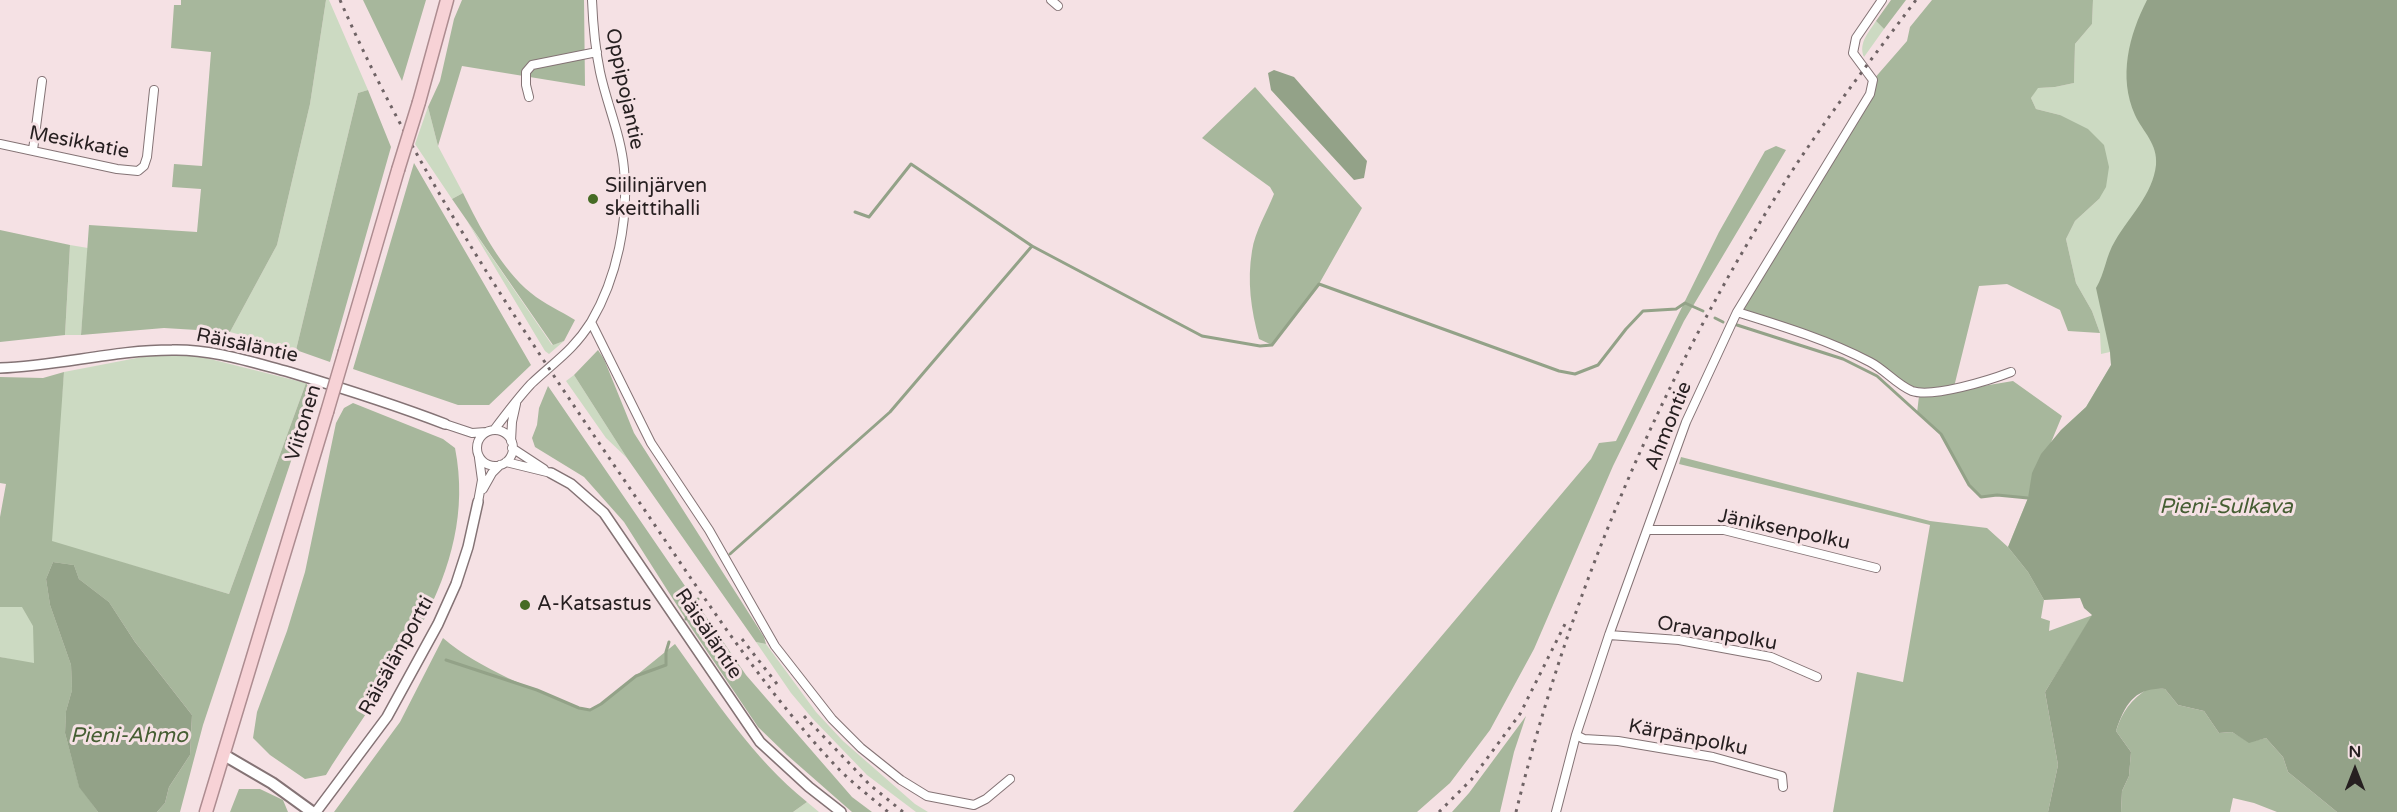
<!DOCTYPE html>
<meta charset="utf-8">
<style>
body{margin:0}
#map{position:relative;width:2397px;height:812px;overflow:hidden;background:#f5e1e4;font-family:"Varela Round",sans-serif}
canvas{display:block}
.north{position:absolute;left:2325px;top:740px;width:60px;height:60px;-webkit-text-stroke:4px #f5e1e4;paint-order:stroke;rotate:0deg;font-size:16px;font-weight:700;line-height:24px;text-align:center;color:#261f20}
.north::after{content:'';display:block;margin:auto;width:21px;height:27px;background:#261f20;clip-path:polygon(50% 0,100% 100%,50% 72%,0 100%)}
</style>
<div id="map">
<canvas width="2397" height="812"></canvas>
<div class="north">N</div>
</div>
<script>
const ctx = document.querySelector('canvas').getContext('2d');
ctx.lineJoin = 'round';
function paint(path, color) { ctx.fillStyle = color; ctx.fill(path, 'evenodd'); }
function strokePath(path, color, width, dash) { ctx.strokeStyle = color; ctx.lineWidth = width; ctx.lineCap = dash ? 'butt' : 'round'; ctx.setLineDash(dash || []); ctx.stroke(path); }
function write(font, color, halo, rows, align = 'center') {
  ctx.font = font + ' "Varela Round",sans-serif'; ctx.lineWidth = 6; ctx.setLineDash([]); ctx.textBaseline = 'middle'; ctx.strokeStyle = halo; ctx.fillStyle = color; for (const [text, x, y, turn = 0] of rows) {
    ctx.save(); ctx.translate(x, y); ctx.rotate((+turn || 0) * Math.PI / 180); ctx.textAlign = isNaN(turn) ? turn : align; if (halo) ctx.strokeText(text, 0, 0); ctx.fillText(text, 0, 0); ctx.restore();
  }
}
const green = new Path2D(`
 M326 0H329L368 90 358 93 296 350 230 332 277 245 310 104Z
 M2093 0H2240L2044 600 2028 572 2008 547 2028 498 2032 473 2061 430 2086 407 2111 365 2110 352 2101 354 2100 333 2092 311 2076 283 2066 239 2075 221 2099 199 2060 115 2036 109 2031 98 2037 88 2055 87 2074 83 2075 44 2092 24Z
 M1876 21 1884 29 1864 57C1858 43 1869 32 1876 21Z
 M428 107 438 146 463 193 452 199 415 144Z
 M467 221 552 345 564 341 549 354 545 351Z
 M70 245 88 248 81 335H65Z
 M147 356H198L306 383 229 594 93 554 121 601 131 635 109 602 79 579 74 565 53 562 46 579 50 605 71 665 72 690 66 711 65 733 79 786 98 812H50C38 776 11 744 6 705 4 689 11 675 13 660L0 657V588L29 543 28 516 0 473V389L62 395 64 372Z
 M574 375 627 458 606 438 566 381Z
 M756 642 766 644 816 712 843 741 915 804 928 812H916L867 775 812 718 791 693Z
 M807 802 819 812H793Z`);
const forest = new Path2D(`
 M181 0H326L310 104 277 245 230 332 164 328 81 335 89 225 197 232 201 189 172 187 174 164 202 166 211 52 171 48 174 5H181Z
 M363 0H426L402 81Z
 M462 0H584L585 86 462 66 438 146 428 107 440 81 454 19Z
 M1891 0H1906L1884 29 1876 21Z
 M1932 0H2093L2092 24 2075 44 2074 83 2055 87 2038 88 2031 98 2036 109 2060 115 2088 129 2104 145 2109 167 2106 187 2099 199 2075 221 2066 239 2076 283 2092 311 2100 333 2068 331 2060 310 2007 284 1979 286 1953 391 2013 381 2062 416 2028 498 1997 495 1981 497 1969 485 1941 434 1917 413 1919 396 1872 363 1737 312 1845 133 1873 80 1907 41 1910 27Z
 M1255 87 1362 208 1319 284 1272 345 1259 339C1251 310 1247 281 1252 251 1255 231 1267 212 1274 194L1270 187 1202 138Z
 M368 90 391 147 330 362 296 350 358 93Z
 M1776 146 1786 150 1684 321 1613 466 1534 649 1490 730 1450 783 1417 812H1293L1591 459 1599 443 1616 441 1719 232 1765 151Z
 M414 163 531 365 489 405H458L353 369Z
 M463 193C479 226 502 270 531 293 544 304 561 311 575 320L564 341 553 345 452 199Z
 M0 230 70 245 65 335 0 342Z
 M598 350 604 359 634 433 764 637 766 644 756 642 627 458 574 375Z
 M64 372 52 541 229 594 306 383 313 395 203 725 180 812H157L165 803 169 787 190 755 192 715 135 642 109 602 79 579 74 565 53 562 46 579 50 605 71 665 72 690 66 711 65 733 79 786 98 812H0V657L34 663 33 626 22 607H0V517L6 484 0 483V377L43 378Z
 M548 386 746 675 852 797 872 812H852L787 755 758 727 692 629 624 522 584 477 535 447 532 438 537 425 539 408Z
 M353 403 443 439 455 448C480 575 388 675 326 775L305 779 270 755 253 738 257 712 287 631 305 572 336 423 344 408Z
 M1681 457 1930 521 1987 528 2008 547 2028 572 2044 600 2041 618 2050 621 2049 631 2093 615 2045 692 2058 765 2048 812H1833L1857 672 1903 682 1930 525 1679 464Z
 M443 638C479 669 535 690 579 708L590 710 601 704 675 644C715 700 753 758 807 802L793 812H334L400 722Z
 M2149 688 2165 689 2178 705 2204 711 2219 733 2232 732 2249 742 2266 738 2283 757 2288 772 2337 812H2277L2254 803 2233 798 2230 812H2121L2122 791 2129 776 2131 752 2116 731C2122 712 2131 699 2149 688Z
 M1526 716 1514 752 1500 812H1452L1469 793Z
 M239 789H260L283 800 288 812H230Z`);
const water = new Path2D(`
 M2147 0H2397V812H2337L2288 772 2283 757 2266 738 2249 743 2232 732 2219 733 2204 711 2178 705 2165 689C2135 687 2125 704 2116 731L2131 752 2129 776 2122 791 2121 812H2048L2058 765 2045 692 2092 615 2084 608 2080 598 2044 600 2028 572 2008 547 2028 498 2032 473 2041 454 2061 430 2086 407 2111 365 2110 352 2096 288C2105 273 2106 255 2115 241 2129 217 2153 194 2156 165 2158 144 2143 132 2135 115 2118 77 2129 35 2147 0Z
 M1274 70 1294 77 1367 161 1364 178 1354 180 1271 90 1268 73Z
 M53 562 74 565 79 579 109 602 135 642 192 715 190 755 169 787 165 803 157 812H98L79 787 65 733 66 711 72 690 71 665 50 605 46 579Z`);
const stream = new Path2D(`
 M855 212 869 217 911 164 1032 246 1202 336 1260 346 1272 345 1319 284 1559 371 1575 374 1598 365 1626 329 1643 311 1676 309 1685 303 1703 311
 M1715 318 1723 322
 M1737 325 1843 359 1877 376 1941 434 1969 485 1981 497 1997 495 2028 498
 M730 554 890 412 1032 246
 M686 619 698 599
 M446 660 537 690 579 708 590 710 601 704 636 676 666 665V652L669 642`);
const minor = new Path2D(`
 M1051 0 1058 6
 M529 97 526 85V72L532 65 597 52
 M0 144 117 169 138 171 144 166 147 157 154 90
 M33 150 42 81
 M1737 312C1782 326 1828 340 1870 362 1884 369 1897 385 1912 391 1933 398 1990 380 2011 372
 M591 322 651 443 709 530 775 646 832 719 861 748 901 780 927 796 974 805 986 799 1010 779
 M445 424 472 433 486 432
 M494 430C506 414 518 398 531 384 554 362 573 351 591 322 617 278 629 220 624 169 621 135 607 105 600 72 595 48 593 24 592 0
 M477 448a18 18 0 1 1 36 0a18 18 0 1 1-36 0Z
 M511 441 512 422 516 404
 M512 448 544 469
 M506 462 551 473
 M483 489 492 473 500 465
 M478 502 482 480 479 458
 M1648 530H1724L1876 568
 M1609 635 1679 640 1771 657 1817 677
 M1576 735 1584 739 1618 741 1713 757 1782 776 1783 787
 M1556 812 1576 735 1609 635 1686 422 1737 312 1870 94 1873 80 1853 53 1856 38 1882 0`);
const tertiary = new Path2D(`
 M0 368C58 366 114 350 172 350 212 349 251 362 289 372 342 388 393 404 445 424
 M551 473 571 484 604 513 760 742 809 787 841 812
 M316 812 387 717 438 624 456 584 468 547 478 502`);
const secondary = new Path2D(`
 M224 755 272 783 312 812`);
const trunk = new Path2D(`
 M419 102 447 0
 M345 351 398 170
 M206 812 327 412`);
const rail = new Path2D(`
 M340 0C417 176 525 334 633 493 696 585 756 680 833 763 849 781 870 796 888 812
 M742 639 777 684
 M804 716 869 784 903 812
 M1439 812 1471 780 1520 714 1566 622
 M1516 812C1571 590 1662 376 1785 182 1825 119 1871 60 1916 0`);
const trunkBridge = new Path2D(`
 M398 170 419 102
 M327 412 345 351`);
const markers = [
 [593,199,6,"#466b24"],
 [525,605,6,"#466b24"]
];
const streetNames = [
 ["Oppipojantie",624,89,78],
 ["Mesikkatie",79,143,11],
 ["Räisäläntie",247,346,12],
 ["Viitonen",304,423,-73],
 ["Ahmontie",1669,426,-68],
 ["Jäniksenpolku",1784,530,12],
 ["Räisäläntie",708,634,56],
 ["Oravanpolku",1717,634,10],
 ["Räisälänportti",397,656,-61],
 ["Kärpänpolku",1688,738,11]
];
const poiNames = [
 ["Siilinjärven",605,187],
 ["skeittihalli",605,210],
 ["A-Katsastus",537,605]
];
const waterNames = [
 ["Pieni-Sulkava",2226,507],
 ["Pieni-Ahmo",129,736]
];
paint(green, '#ccdac2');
paint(forest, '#a7b79c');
paint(water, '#93a288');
strokePath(stream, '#93a288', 3);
strokePath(minor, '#847375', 10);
strokePath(tertiary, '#847375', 12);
strokePath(secondary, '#847375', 14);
strokePath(trunk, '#ad8c90', 15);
strokePath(minor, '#fff', 8);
strokePath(tertiary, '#fff', 9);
strokePath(secondary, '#fff', 10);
strokePath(trunk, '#f7d2d6', 12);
strokePath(rail, '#6f6365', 3, [3, 6]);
strokePath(trunkBridge, '#ad8c90', 15, []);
strokePath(trunkBridge, '#f7d2d6', 12);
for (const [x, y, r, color] of markers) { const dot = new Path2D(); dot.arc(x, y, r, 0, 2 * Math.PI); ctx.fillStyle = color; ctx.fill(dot); strokePath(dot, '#f5e1e4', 2); }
write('20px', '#261f20', '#f5e1e4', streetNames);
write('20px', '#261f20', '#f5e1e4', poiNames, 'left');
write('italic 21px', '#465e33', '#f5e1e4', waterNames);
</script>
